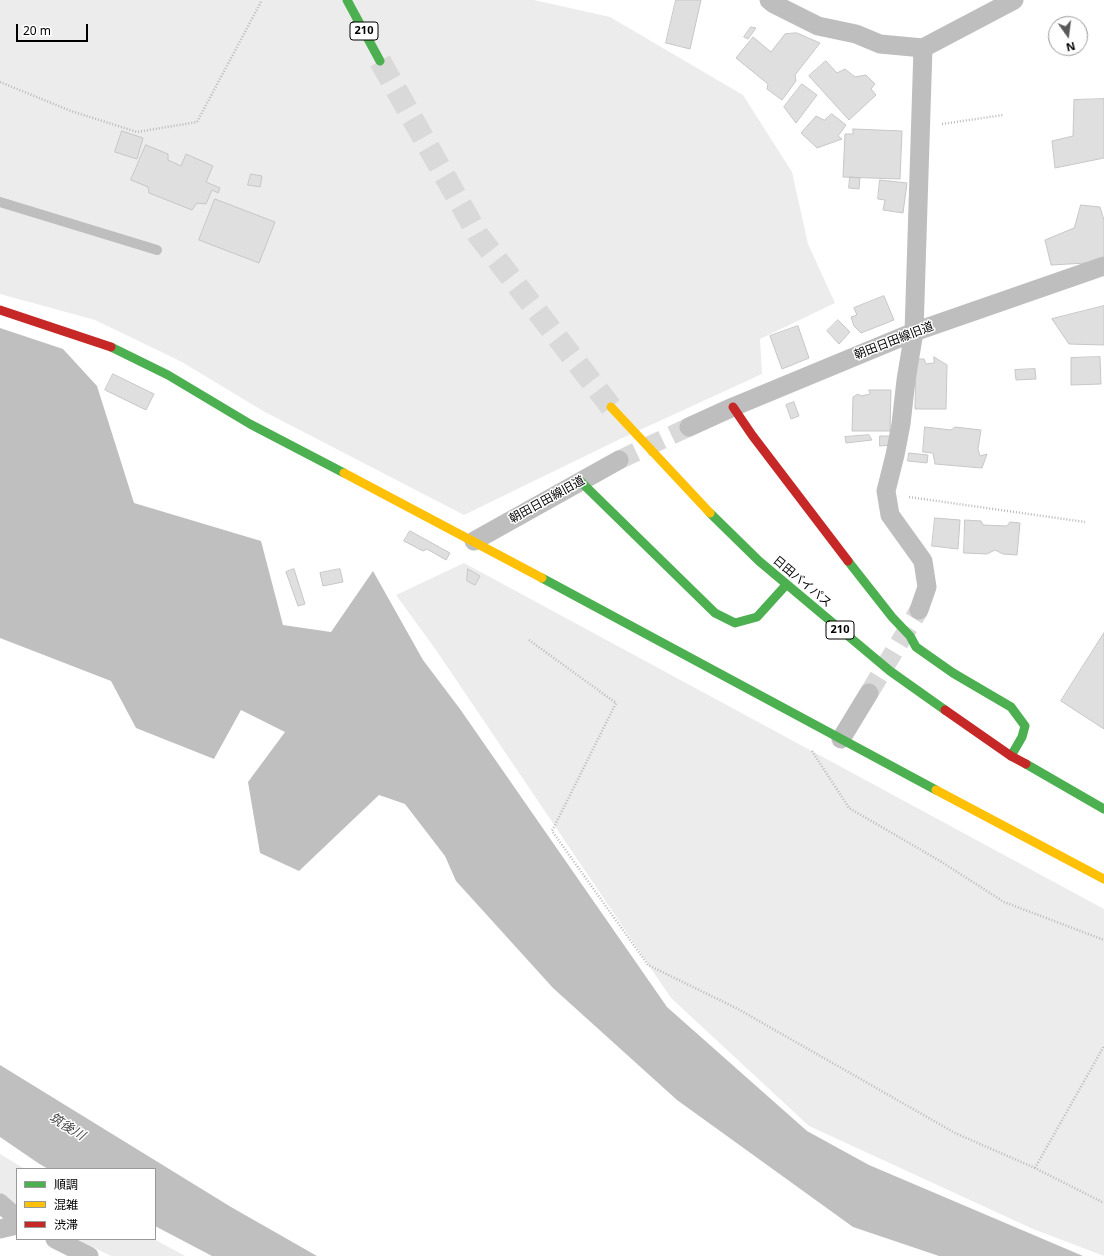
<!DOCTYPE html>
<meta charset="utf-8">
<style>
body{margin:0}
#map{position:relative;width:1104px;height:1256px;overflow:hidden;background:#fff;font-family:"Noto Sans","Noto Sans JP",sans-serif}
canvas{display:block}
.legend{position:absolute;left:16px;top:1168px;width:140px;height:72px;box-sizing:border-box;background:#fff;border:1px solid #999;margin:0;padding:5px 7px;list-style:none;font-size:12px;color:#000}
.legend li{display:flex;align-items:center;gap:8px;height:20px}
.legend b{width:20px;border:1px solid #999}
.north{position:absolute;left:1048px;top:16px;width:40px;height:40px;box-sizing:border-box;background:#fff;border:1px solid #999;border-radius:50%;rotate:166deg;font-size:11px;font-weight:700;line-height:16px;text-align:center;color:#000}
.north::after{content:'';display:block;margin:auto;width:14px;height:18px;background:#595959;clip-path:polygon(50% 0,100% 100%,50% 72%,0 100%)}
.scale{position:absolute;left:16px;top:24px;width:72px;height:18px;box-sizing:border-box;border:2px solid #000;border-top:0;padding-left:5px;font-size:12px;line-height:14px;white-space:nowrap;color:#000;-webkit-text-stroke:3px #fff;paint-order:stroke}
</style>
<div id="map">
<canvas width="1104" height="1256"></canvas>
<ul class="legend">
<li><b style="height:5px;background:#4caf50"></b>順調</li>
<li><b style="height:5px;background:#ffc107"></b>混雑</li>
<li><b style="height:5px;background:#c62828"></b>渋滞</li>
</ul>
<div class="north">N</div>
<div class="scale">20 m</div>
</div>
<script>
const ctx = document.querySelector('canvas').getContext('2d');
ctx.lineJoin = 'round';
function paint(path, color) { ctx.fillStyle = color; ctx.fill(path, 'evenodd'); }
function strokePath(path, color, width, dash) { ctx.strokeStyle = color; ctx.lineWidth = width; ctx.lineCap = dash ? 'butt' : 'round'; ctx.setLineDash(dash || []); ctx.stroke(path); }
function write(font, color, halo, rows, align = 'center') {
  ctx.font = font + ' "Noto Sans","Noto Sans JP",sans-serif'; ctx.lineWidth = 3; ctx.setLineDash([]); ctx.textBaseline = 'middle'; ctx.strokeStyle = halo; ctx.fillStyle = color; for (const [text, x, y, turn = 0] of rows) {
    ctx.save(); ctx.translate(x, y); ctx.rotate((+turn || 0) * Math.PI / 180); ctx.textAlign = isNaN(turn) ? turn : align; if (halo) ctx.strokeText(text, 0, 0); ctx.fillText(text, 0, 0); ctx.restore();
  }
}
const green = new Path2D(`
 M0 0H534L610 17 743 95 792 172 808 244 835 303 760 339 762 374 616 441 464 515 263 411 182 362 95 320 0 294Z
 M464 563 1104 909V1256L1033 1229 809 1126 671 998 436 650 396 595Z
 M0 1154 25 1169H17V1208L0 1195Z
 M77 1239H154L185 1256H111Z`);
const water = new Path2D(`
 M0 328 63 349 97 386 134 503 261 541 283 625 331 632 373 571 423 660 460 709 667 1007 807 1131 869 1165 1083 1256H939L853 1227 677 1100 553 988 456 881 445 856 405 804 379 795 299 871 260 853 248 782 285 732 241 710 214 759 136 728 111 681 0 638Z
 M0 1065 231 1207 317 1256H212L155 1226V1169H48L38 1163 0 1137Z`);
const building = new Path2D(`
 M676 0H701L690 49 666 43Z
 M751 27 756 28 748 39 744 37Z
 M797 33 820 43 795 75 796 81 782 100 767 89 768 84 736 58 753 37 771 52 785 34Z
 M826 61 837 73 845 69 855 77 866 75 875 84 871 89 876 95 849 120 809 76Z
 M802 84 817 95 796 123 784 107Z
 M1104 99V158L1055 168 1052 141 1073 136 1074 100Z
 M832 114 846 125 838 136 842 139 817 148 801 133 816 116 824 120Z
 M853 129 902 131 900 179 843 177 845 134H853Z
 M122 131 143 138 137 159 115 152Z
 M146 145 168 154V160L181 166 186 154 213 166 206 182 220 188 218 193 212 190 206 204 197 203 192 210 149 193 148 187 131 180Z
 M251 174 262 176 260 187 248 185Z
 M850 177 860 178 859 189 849 188Z
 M880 180 907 183 903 213 883 210 885 200 878 199Z
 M215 199 275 222 259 263 199 240Z
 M1081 205 1100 207 1104 220V262L1051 265 1045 240 1074 228Z
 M884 296 894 320 861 333 854 326 851 317 857 315 854 308Z
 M1104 306V345L1069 344 1052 319Z
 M838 320 850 332 839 344 827 331Z
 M798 326 809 358 782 369 770 336Z
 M934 357 947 365 946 409H915L916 359H924L926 364 934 363Z
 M1100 357 1101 384 1071 385V358Z
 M1035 369 1036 379 1016 380 1015 370Z
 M113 374 154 394 146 410 105 390Z
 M869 390H891L890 431H852L853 397 858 394 861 396 870 394Z
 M794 402 799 416 791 419 786 405Z
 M925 427 951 430 955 427 981 430 978 449 980 456 987 454 982 468 935 464 933 453 923 452Z
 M869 435 872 440 846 443 845 437Z
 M880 436H890V445L880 446Z
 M909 453 928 455 927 463 908 461Z
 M935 518 960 520 958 549 932 546Z
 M965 520 981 521 983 525 1007 526 1010 522 1020 523 1017 555 1003 554 995 550 987 554 964 553Z
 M410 531 450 553 446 560 427 549 423 551 404 541Z
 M294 569 305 604 298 606 286 572Z
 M340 569 343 582 323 586 320 573Z
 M468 569 480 576 475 585 467 581Z
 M1104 633V729L1061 701Z`);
const streetTunnel = new Path2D(`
 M619 460 689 427
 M869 693 919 610`);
const highwayTunnel = new Path2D(`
 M380 61 478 235 611 407`);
const path = new Path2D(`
 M0 82 71 111 137 132 197 122 262 0
 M942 124 1003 115
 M909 497 1085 522
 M529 640 616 703 552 831 648 965 738 1009 955 1133 1035 1168 1104 1203
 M812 751 849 808 940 861 1004 902 1104 940
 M1035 1168 1104 1046`);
const lane = new Path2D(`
 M0 202 157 250`);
const street = new Path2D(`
 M769 0 774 4 818 26 856 34 880 44 923 48 1014 0
 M689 427 733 407 914 332 1104 266
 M474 541 619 460
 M919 610 927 587 923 561 890 515 886 491 895 455 901 424 906 380 914 332 923 48
 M841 739 869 693
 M0 1203 17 1218
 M0 1229 17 1225
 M55 1239 89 1256`);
const fast = new Path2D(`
 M347 0 380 61
 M111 347 168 375 250 424 344 473
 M580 481 715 613 735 623 757 617 786 585
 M710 513 759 561 890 671 945 710
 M848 561 892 617 910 636 916 647 953 673 1011 707 1025 726 1022 737 1011 756
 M542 578 936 790
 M1026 764 1104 809`);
const slow = new Path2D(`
 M611 407 710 513
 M344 473 542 578
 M936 790 1104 879`);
const jam = new Path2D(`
 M0 310 111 347
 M733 407 752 435 848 561
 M945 710 1011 756 1026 764`);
const shields = [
 [364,31,28],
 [840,630,28]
];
const shieldNames = [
 ["210",364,31],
 ["210",840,630]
];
const streetNames = [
 ["朝田日田線旧道",894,341,-21],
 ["朝田日田線旧道",547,500,-29],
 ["日田バイパス",802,582,40]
];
const waterNames = [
 ["筑後川",67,1127,32]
];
paint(green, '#ececec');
paint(water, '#bfbfbf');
paint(building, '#dfdfdf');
strokePath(building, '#c7c7c7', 1);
strokePath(streetTunnel, '#d9d9d9', 19, [19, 10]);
strokePath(highwayTunnel, '#d9d9d9', 22, [22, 11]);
strokePath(path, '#b9b9b9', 2.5, [1, 2]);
strokePath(lane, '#bebebe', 10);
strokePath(street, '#bebebe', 19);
strokePath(fast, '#4caf50', 9);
strokePath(slow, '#ffc107', 9);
strokePath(jam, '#c62828', 9);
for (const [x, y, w] of shields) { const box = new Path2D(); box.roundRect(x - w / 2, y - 9, w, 18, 3); ctx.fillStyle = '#fff'; ctx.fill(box); strokePath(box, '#000', 1); }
write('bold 11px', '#000', null, shieldNames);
write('12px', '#000', '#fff', streetNames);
write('italic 13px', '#444', '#fff', waterNames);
</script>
